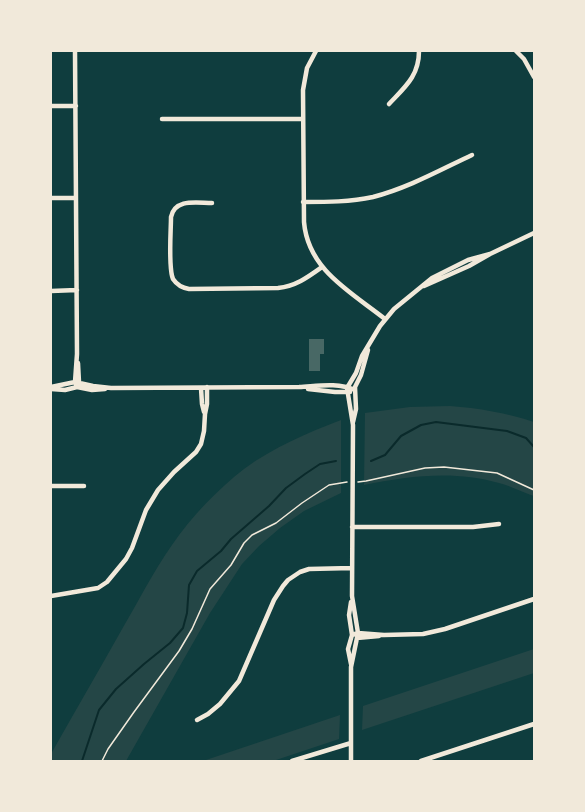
<!DOCTYPE html>
<style>
body{margin:0}
#map{position:relative;width:585px;height:812px;overflow:hidden;background:#0f3d3e;font-family:Figtree,sans-serif}
canvas{display:block}
.frame{position:absolute;inset:0;border:52px solid #f1e9da;pointer-events:none}
</style>
<div id="map">
<canvas width="585" height="812"></canvas>
<div class="frame"></div>
</div>
<script>
const ctx = document.querySelector('canvas').getContext('2d');
ctx.lineJoin = 'round';
function paint(path, color) { ctx.fillStyle = color; ctx.fill(path, 'evenodd'); }
function strokePath(path, color, width, dash) { ctx.strokeStyle = color; ctx.lineWidth = width; ctx.lineCap = dash ? 'butt' : 'round'; ctx.setLineDash(dash || []); ctx.stroke(path); }
const green = new Path2D(`
 M450 406C478 408 507 413 534 422V496C522 492 511 486 499 483 454 470 408 476 364 485L365 413 410 407Z
 M341 420V493L304 511 280 528 259 546 242 564 210 613 126 761H51V754C74 713 98 672 121 631 138 602 153 572 172 545 192 516 217 490 244 469 274 447 307 433 341 420Z
 M534 649V673L362 730 363 706Z
 M340 715 339 739 273 761H203Z`);
const stream = new Path2D(`
 M371 461 385 455 401 436 421 425 436 422 507 431 526 438 534 447
 M82 761 99 710 116 689 144 664 170 643 183 628 187 613 189 585 197 571 221 551 231 539 269 506 286 488 305 474 320 464 336 461`);
const building = new Path2D(`
 M309 339H324V354H320V371H309Z`);
const path = new Path2D(`
 M358 482 366 481 425 468 444 467 497 473 534 490
 M102 761 108 749 134 712 179 651 192 629 210 589 231 565 244 543 252 535 276 523 302 503 329 485 347 482`);
const minor = new Path2D(`
 M75 51 77 354 75 382 77 387
 M316 51 307 68 303 90 304 222C308 270 351 292 385 319
 M516 51 524 59 534 77
 M389 104C405 87 419 76 419 51
 M51 106H76
 M162 119H303
 M51 198H76
 M303 202C327 202 350 202 373 197 408 188 440 170 472 155
 M212 203C197 203 175 198 171 217 171 231 168 268 173 279 177 285 183 288 189 289L278 288C296 286 308 277 322 267
 M424 286 469 266 490 254 534 233
 M51 291 77 290
 M78 363 79 382 78 384
 M51 387 75 382 93 386 111 388 299 387C318 386 337 382 355 390
 M201 388 202 404 204 412
 M51 389 65 390 77 387 92 390 105 389
 M308 389 335 392H350
 M353 422 356 409 355 387 361 375 368 350
 M51 486H84
 M352 527H473L499 524
 M51 596 98 588 107 582 126 559 132 548 146 510 158 490 174 472 196 452 201 444 204 431 205 414 207 404V387
 M352 635 358 633 384 635 423 634 445 629 534 599
 M357 638 379 636
 M351 664 348 649 352 635 349 615 351 602
 M197 720 208 714 220 704 239 681 274 600 283 586 288 580 300 572 309 569 352 568
 M292 761 351 743
 M351 761V667L358 633 352 596 353 425 347 388 356 373 362 356 380 326 394 309 432 278 468 260 490 254
 M421 761 534 724`);
paint(green, '#244646');
strokePath(stream, '#0a2a2b', 2);
paint(building, '#486865');
strokePath(path, '#f1e9da', 1.5);
strokePath(minor, '#f1e9da', 4.5);
</script>
